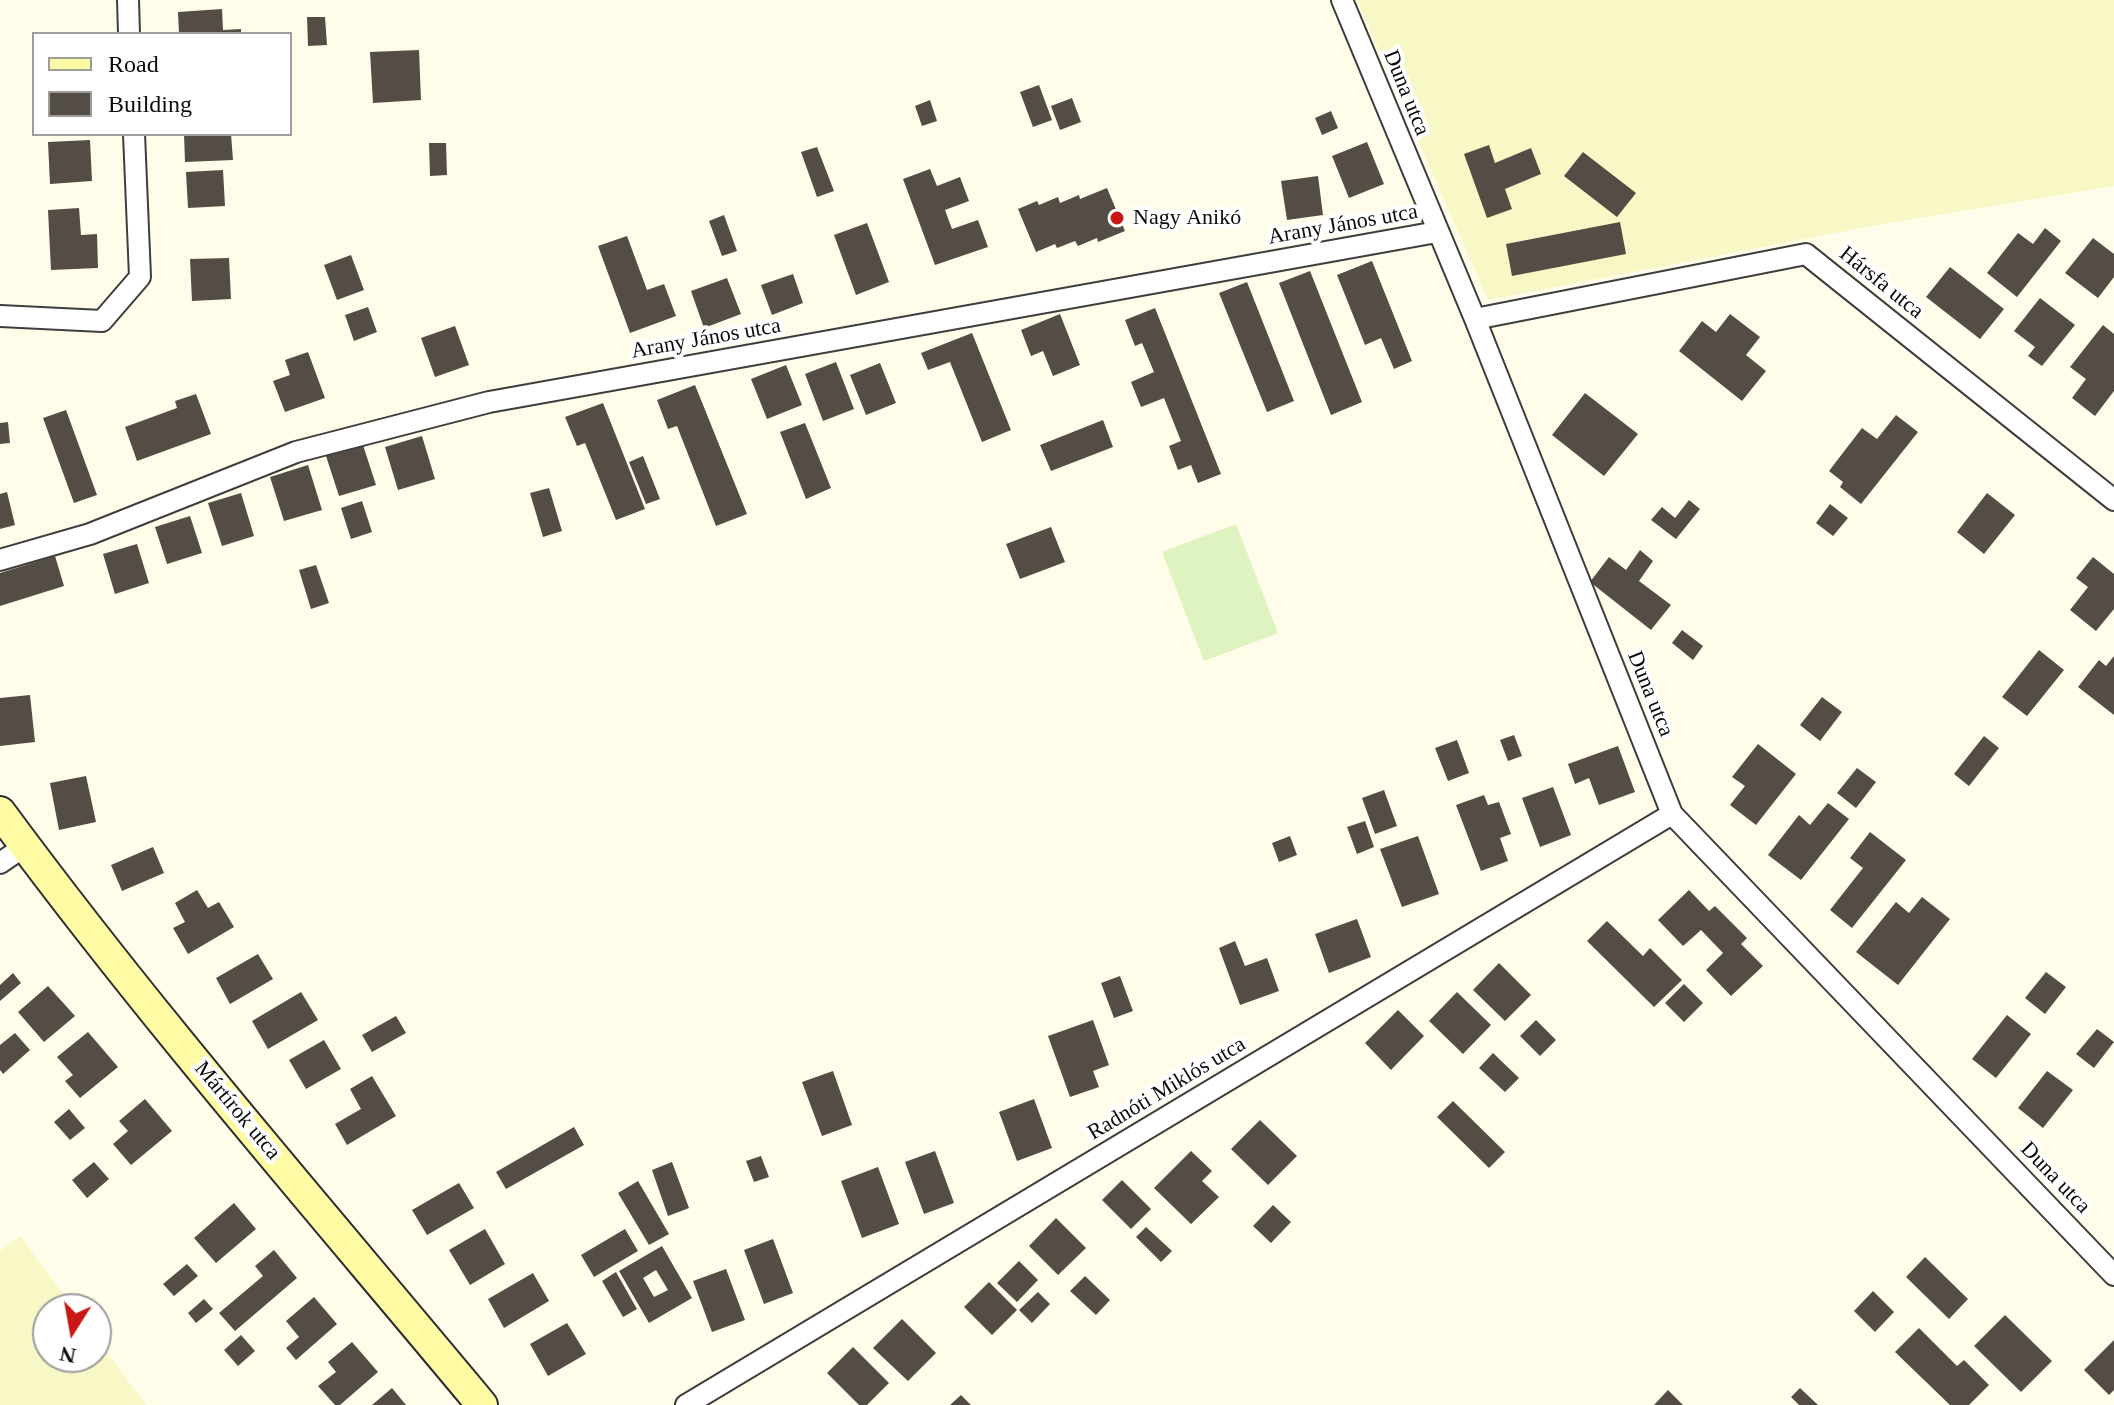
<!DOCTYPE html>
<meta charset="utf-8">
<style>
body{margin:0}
#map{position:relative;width:2114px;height:1405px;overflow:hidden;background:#fffce9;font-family:Georgia,serif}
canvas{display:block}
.legend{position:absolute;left:32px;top:32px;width:260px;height:104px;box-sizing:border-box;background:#fff;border:2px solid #9d9d9d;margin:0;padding:10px 14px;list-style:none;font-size:24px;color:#0b0b0b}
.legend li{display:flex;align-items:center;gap:16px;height:40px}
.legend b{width:40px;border:2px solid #9d9d9d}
.north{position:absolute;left:32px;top:1293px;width:80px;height:80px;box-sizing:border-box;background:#fff;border:2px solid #9d9d9d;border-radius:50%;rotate:191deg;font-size:22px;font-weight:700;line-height:32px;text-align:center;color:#0b0b0b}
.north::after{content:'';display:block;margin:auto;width:28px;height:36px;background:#c81715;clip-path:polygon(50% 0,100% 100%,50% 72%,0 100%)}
</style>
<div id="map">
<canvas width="2114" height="1405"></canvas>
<ul class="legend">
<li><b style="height:10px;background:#fffaa4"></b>Road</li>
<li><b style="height:22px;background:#544d46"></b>Building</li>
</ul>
<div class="north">N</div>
</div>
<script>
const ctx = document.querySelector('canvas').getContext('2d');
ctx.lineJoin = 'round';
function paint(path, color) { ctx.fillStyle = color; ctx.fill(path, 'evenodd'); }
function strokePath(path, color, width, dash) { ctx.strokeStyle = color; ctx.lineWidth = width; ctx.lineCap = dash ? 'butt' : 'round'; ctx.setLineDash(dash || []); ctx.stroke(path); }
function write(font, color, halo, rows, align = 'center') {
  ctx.font = font + ' Georgia,serif'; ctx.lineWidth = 8; ctx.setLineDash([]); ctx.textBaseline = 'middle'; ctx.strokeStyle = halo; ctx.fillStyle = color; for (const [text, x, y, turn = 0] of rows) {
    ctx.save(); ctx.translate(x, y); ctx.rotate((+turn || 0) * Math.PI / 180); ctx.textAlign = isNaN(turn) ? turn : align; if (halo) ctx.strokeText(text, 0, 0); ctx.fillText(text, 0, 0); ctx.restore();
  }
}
const farmland = new Path2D(`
 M1357 0H2114V186L1887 223 1488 300Z
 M20 1236 74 1309H48V1357H96V1338L146 1405H0V1251Z`);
const pitch = new Path2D(`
 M1236 524 1278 633 1204 661 1162 552Z`);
const building = new Path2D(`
 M222 9 223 30 241 29V34H179L178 12Z
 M307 17H325L327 45 308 46Z
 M419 50 421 100 373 103 370 52Z
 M1039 85 1052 120 1033 127 1020 92Z
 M1072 98 1081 122 1060 130 1051 106Z
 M930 100 937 121 922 126 915 106Z
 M1331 111 1338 128 1322 135 1315 118Z
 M184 134H231L233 160 185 162Z
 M90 140 92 181 50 184 48 142Z
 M1367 142 1384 184 1349 198 1332 156Z
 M429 143H446L447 175 430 176Z
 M1489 145 1495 163 1531 148 1541 174 1505 189 1512 209 1487 218 1464 154Z
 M817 147 834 191 817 197 801 152Z
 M1583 152 1636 193 1617 217 1564 176Z
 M930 169 937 186 960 177 969 201 945 210 952 229 978 220 988 247 935 265 903 179Z
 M223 170 225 206 188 208 186 172Z
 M1318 176 1323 215 1287 220 1281 181Z
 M1107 188 1125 231 1098 242 1097 238 1078 246 1075 241 1057 248 1055 244 1036 252 1018 209 1037 201 1039 205 1058 197 1060 203 1079 195 1080 199Z
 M79 208 81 235 97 234 98 268 51 270 48 210Z
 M724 215 737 251 722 256 709 221Z
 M1620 222 1626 254 1512 276 1506 244Z
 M867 223 889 282 856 295 834 235Z
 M2045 228 2061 241 2017 297 1987 273 2018 233 2033 244Z
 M627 236 647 290 664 284 676 316 630 333 598 246Z
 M2093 238 2114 254V277L2098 298 2065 273Z
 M351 255 364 290 337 300 324 265Z
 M229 258 231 299 192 301 190 259Z
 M1372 261 1412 361 1394 369 1381 338 1365 345 1337 275Z
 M1950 267 2004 309 1980 339 1926 297Z
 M1310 271 1362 402 1331 415 1279 283Z
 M793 274 803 303 772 315 761 285Z
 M727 278 741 314 704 328 691 291Z
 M1247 282 1294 401 1267 412 1219 293Z
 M2040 298 2075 325 2042 366 2028 356 2035 347 2014 331Z
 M368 307 377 332 354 341 345 315Z
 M1155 308 1221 474 1198 483 1191 465 1178 470 1169 446 1181 441 1164 398 1141 407 1131 382 1154 372 1142 343 1135 346 1125 320Z
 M1060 314 1080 365 1053 376 1043 351 1031 356 1021 330Z
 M1730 314 1760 337 1746 355 1766 371 1742 401 1679 351 1702 321 1716 332Z
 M2103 325 2114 334V391L2095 416 2072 398 2086 379 2070 367Z
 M455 326 469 365 435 377 421 338Z
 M972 333 1011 430 982 442 950 362 928 370 921 353Z
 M308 352 325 398 285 412 273 381 290 375 285 360Z
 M836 362 854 409 823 421 805 374Z
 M880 363 896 403 866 415 850 375Z
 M786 365 802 405 767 419 751 379Z
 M695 385 747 514 716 526 677 426 668 429 657 400Z
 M1585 393 1638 434 1604 476 1552 435Z
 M196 394 211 434 137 461 125 427 177 408 175 401Z
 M603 403 645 509 616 520 585 443 577 446 565 417Z
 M66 410 97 495 74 503 43 418Z
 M1896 415 1918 432 1861 504 1840 487 1843 482 1829 471 1862 428 1877 439Z
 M1103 420 1113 447 1051 471 1040 445Z
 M8 422 10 443 0 444V423Z
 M805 423 831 488 806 499 780 432Z
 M422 436 435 479 398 490 385 447Z
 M363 445 376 485 339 496 326 456Z
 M643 456 660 499 646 504 629 462Z
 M308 465 322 510 284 521 270 477Z
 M549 488 562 531 543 537 530 493Z
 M7 492 15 525 0 529V494Z
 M241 493 254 536 222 546 208 503Z
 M1987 493 2015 515 1984 554 1957 532Z
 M1689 500 1700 509 1676 539 1651 520 1662 507 1675 518Z
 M362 501 372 532 351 539 341 508Z
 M1830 504 1848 518 1833 536 1816 523Z
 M190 516 202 553 167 564 155 527Z
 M1051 527 1065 562 1020 579 1006 544Z
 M137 544 149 583 115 594 103 554Z
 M1640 550 1653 561 1639 581 1671 605 1651 630 1590 582 1609 557 1626 570Z
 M55 556 64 586 0 606V573Z
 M2093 557 2114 574V609L2096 631 2070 610 2088 587 2076 578Z
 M316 565 329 603 311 609 299 570Z
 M1682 630 1703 646 1693 660 1672 643Z
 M2039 650 2064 670 2027 716 2002 697Z
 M2114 656V715L2078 687 2099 660 2106 666Z
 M30 695 35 742 0 746V698Z
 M1822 697 1842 712 1820 741 1800 725Z
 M1514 735 1522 756 1508 761 1500 740Z
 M1984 736 1999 748 1969 786 1954 774Z
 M1457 740 1469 773 1448 781 1435 748Z
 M1758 744 1796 774 1756 825 1730 805 1745 786 1732 777Z
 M1618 746 1635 792 1599 805 1589 778 1575 784 1568 764Z
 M1857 768 1876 782 1856 808 1837 793Z
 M86 776 96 822 59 830 50 783Z
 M1553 787 1571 835 1540 847 1522 798Z
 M1384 790 1397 826 1375 834 1362 798Z
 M1484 795 1488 805 1499 802 1511 834 1500 838 1508 861 1481 871 1456 805Z
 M1828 803 1849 819 1801 880 1768 855 1799 815 1810 825Z
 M1365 821 1374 847 1357 854 1347 827Z
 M1870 832 1906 860 1852 928 1830 910 1863 868 1850 858Z
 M1290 836 1297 855 1279 862 1272 843Z
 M1418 836 1439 894 1402 907 1380 849Z
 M153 847 164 873 122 891 111 865Z
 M197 890 208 908 219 902 234 927 188 954 173 928 185 922 175 903Z
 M1689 890 1709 911 1715 906 1747 938 1741 944 1763 966 1731 996 1706 970 1723 953 1701 930 1683 946 1658 920Z
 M1922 897 1950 919 1898 985 1856 952 1896 902 1909 913Z
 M1357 919 1371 957 1329 973 1315 934Z
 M1607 921 1643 956 1650 948 1682 980 1654 1007 1587 941Z
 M1235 941 1245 966 1267 958 1279 991 1240 1005 1219 948Z
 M258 954 273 979 230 1004 216 978Z
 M1499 963 1531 995 1505 1021 1473 990Z
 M2046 972 2066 987 2045 1014 2025 998Z
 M13 973 21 983 0 1001V985Z
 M1120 976 1133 1011 1114 1018 1101 983Z
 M1684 984 1703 1003 1684 1022 1665 1003Z
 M48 986 75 1016 44 1042 18 1012Z
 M301 992 318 1020 268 1049 252 1021Z
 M1457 992 1491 1025 1463 1054 1429 1021Z
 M1398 1010 1424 1036 1391 1070 1365 1043Z
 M2007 1015 2031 1034 1996 1078 1972 1059Z
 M396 1016 406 1033 372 1052 362 1035Z
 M1093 1020 1109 1065 1093 1071 1099 1087 1070 1097 1048 1036Z
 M1536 1020 1556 1040 1540 1056 1520 1036Z
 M2097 1029 2114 1042 2094 1068 2076 1054Z
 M88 1032 118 1067 80 1098 65 1081 73 1075 57 1057Z
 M15 1033 30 1050 3 1074 0 1070V1045Z
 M324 1040 341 1069 306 1089 289 1060Z
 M1493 1053 1519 1078 1505 1092 1479 1068Z
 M833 1071 852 1125 822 1136 802 1082Z
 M2047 1071 2073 1090 2043 1128 2018 1108Z
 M372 1076 396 1116 347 1145 335 1124 361 1109 350 1089Z
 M145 1099 172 1131 131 1165 113 1144 128 1131 119 1121Z
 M1034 1099 1052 1148 1017 1161 999 1112Z
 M1453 1101 1505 1152 1489 1168 1437 1117Z
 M69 1109 85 1128 70 1140 54 1122Z
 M1260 1120 1297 1156 1268 1185 1231 1149Z
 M574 1127 584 1145 506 1189 496 1172Z
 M935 1151 954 1203 924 1214 905 1162Z
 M1191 1151 1212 1171 1202 1181 1219 1197 1191 1224 1154 1188Z
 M761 1156 769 1177 754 1182 746 1161Z
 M94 1162 109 1179 87 1198 72 1180Z
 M672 1162 689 1208 668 1216 652 1170Z
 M878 1167 899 1224 862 1238 841 1181Z
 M1122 1180 1151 1209 1131 1229 1102 1200Z
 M638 1181 669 1234 649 1245 618 1193Z
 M459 1183 474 1208 427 1235 412 1210Z
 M234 1203 256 1229 216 1263 194 1238Z
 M1273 1205 1291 1222 1271 1243 1253 1226Z
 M1056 1218 1086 1248 1058 1275 1029 1246Z
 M1146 1227 1172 1251 1161 1262 1136 1237Z
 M485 1229 505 1264 470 1285 449 1250Z
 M625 1229 638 1251 594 1277 581 1255Z
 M773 1239 793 1293 764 1304 744 1250Z
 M662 1246 692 1298 649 1323 619 1271ZM656 1270 668 1290 654 1297 643 1278Z
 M274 1250 297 1278 235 1331 219 1313 263 1276 255 1266Z
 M1925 1257 1968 1299 1949 1319 1906 1277Z
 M1019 1261 1038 1280 1017 1302 997 1283Z
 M187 1264 198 1276 174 1296 163 1284Z
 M726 1269 745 1320 712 1332 693 1281Z
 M616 1272 637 1309 623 1317 602 1281Z
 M533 1273 549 1301 504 1328 488 1299Z
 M1085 1276 1110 1300 1096 1315 1070 1291Z
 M989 1282 1017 1310 992 1335 964 1307Z
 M1873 1291 1894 1312 1875 1332 1854 1311Z
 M1038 1292 1050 1304 1032 1323 1019 1310Z
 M314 1297 337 1324 296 1360 286 1348 299 1337 286 1321Z
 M204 1299 213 1309 196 1323 188 1313Z
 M2005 1315 2052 1361 2021 1392 1974 1346Z
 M902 1319 936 1353 908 1381 873 1348Z
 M567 1323 586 1354 548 1376 530 1344Z
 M1919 1328 1957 1366 1964 1360 1989 1385 1969 1405H1950L1895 1352Z
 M241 1335 255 1351 238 1366 224 1350Z
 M2114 1340V1390L2109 1395 2084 1370Z
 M352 1342 378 1372 340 1405H335L318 1386 336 1372 328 1362Z
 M853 1347 889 1383 867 1405H859L827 1373Z
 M392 1388 406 1405H372Z
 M1800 1388 1818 1405H1799L1791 1397Z
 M1668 1390 1683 1405H1654Z
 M961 1395 971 1405H950Z`);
const street = new Path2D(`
 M128 0 129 34
 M1342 0 1475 319 1672 814 2114 1275
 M0 316 102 321 140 277 134 134
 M1475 319 1806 254 2114 500
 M0 560 90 534 296 452 489 402 1437 232
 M0 863 25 846
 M686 1405 1672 814`);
const secondary = new Path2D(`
 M0 812C151 1017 319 1209 482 1405`);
const markers = [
 [1117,218,8,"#c81715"]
];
const streetNames = [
 ["Duna utca",1406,93,68],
 ["Arany János utca",1343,225,-10],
 ["Hársfa utca",1881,283,39],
 ["Arany János utca",706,339,-10],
 ["Duna utca",1650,694,68],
 ["Radnóti Miklós utca",1167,1089,-31],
 ["Mártírok utca",237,1111,50],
 ["Duna utca",2055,1178,46]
];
const poiNames = [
 ["Nagy Anikó",1133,218]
];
paint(farmland, '#f8f7c6');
paint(pitch, '#dff3c1');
paint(building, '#544d46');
strokePath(street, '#3e3e3e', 24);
strokePath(secondary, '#2d2d2d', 34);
strokePath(street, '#fff', 20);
strokePath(secondary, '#fffaa4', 30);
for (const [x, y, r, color] of markers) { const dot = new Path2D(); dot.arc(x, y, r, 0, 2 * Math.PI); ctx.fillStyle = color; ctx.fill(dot); strokePath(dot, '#fff', 3); }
write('22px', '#0b0b0b', '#fff', streetNames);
write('22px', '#0b0b0b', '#fff', poiNames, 'left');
</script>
